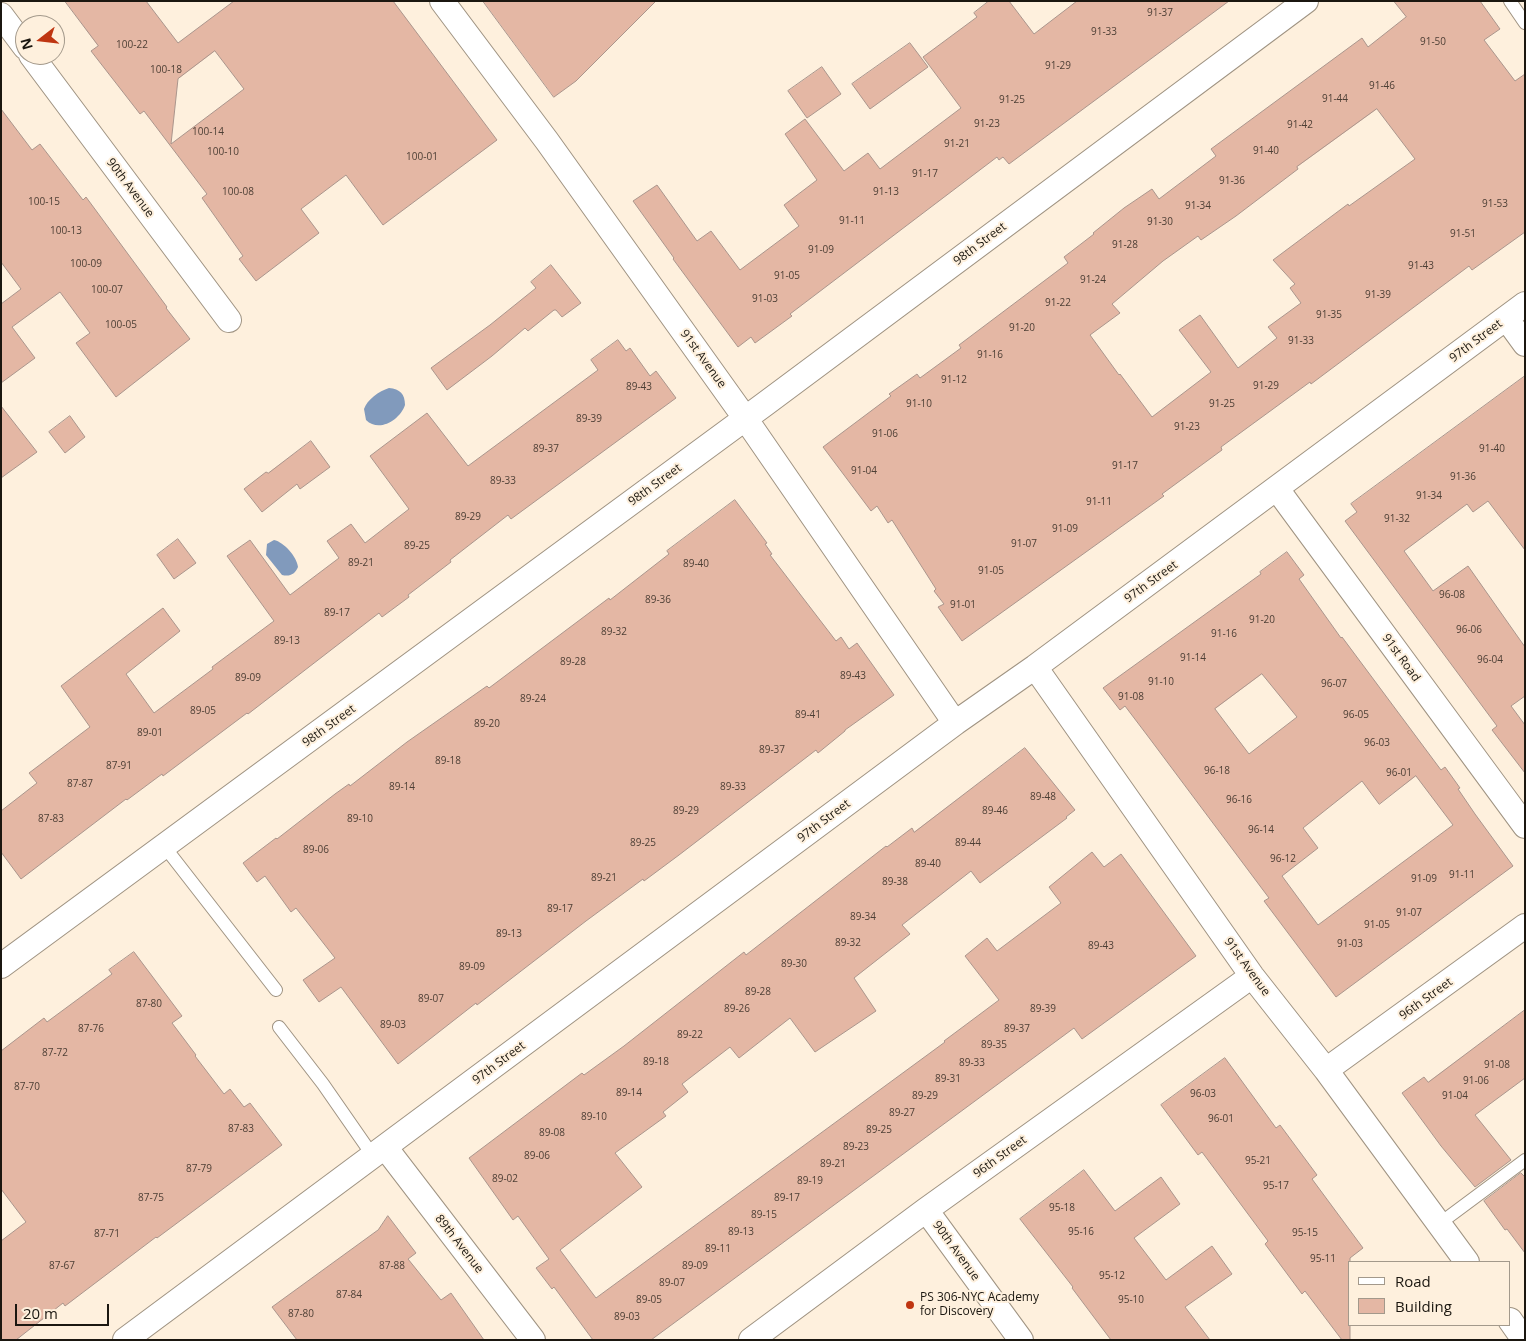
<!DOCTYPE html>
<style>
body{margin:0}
#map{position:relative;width:1526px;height:1341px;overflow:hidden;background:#fef0dd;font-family:"Open Sans",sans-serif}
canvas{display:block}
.frame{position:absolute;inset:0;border:2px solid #1b1710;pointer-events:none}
.legend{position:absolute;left:1348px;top:1261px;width:162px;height:65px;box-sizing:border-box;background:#fef0dd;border:1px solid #a3998b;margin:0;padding:6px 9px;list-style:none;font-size:15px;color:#1b1710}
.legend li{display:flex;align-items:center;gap:10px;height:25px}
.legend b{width:25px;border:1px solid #a3998b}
.north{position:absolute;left:15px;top:15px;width:50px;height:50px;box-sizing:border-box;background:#fef0dd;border:1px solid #a3998b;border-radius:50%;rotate:254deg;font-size:14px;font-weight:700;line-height:20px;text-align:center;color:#1b1710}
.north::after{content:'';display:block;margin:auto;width:18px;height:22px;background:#bf3511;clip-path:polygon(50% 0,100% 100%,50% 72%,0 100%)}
.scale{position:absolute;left:15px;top:1304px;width:94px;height:22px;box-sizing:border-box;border:2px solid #1b1710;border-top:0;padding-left:6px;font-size:15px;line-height:18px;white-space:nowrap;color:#1b1710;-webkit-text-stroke:4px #fef0dd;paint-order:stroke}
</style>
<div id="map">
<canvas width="1526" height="1341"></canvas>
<div class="frame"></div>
<ul class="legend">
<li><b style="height:6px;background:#fff"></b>Road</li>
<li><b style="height:14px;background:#e4b7a4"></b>Building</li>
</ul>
<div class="north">N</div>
<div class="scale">20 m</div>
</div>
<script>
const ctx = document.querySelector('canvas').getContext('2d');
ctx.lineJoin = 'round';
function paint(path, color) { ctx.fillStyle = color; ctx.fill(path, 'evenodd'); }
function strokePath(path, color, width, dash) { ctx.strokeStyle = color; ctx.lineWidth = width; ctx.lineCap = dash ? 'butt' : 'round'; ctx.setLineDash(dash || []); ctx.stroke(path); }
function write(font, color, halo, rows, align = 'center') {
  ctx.font = font + ' "Open Sans",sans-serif'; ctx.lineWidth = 4; ctx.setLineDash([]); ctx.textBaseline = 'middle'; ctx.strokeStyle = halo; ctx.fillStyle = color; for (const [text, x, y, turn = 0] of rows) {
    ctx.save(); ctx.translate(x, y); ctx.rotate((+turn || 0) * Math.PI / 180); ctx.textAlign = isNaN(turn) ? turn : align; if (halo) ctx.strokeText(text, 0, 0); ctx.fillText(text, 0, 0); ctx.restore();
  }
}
const water = new Path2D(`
 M389 388C400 389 405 394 405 405 400 420 379 433 366 420L364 409C367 400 379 391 389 388Z
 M274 540C284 542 297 557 298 567 295 574 290 577 282 575L266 555 267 544Z`);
const building = new Path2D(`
 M65 1H146L178 43 234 1H393L497 140 383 225 346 175 301 209 319 233 256 281 239 259 243 256 202 198 207 194 144 111 140 114 91 51 98 46ZM215 51 244 89 171 144 178 79Z
 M483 1H656L576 81 554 97Z
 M989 1H1009L1034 34 1077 1H1229L1009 164 1003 157 999 160 997 157 790 314 792 316 755 343 751 337 738 347 673 259 674 258 633 201 657 185 697 241 711 231 740 270 799 226 784 205 817 180 785 134 805 119 844 171 868 153 880 169 961 108 923 57 977 17 974 13Z
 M1394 1H1480L1500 29 1484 40 1515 81 1525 74V232L1472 270 1469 266 1311 384 1310 382 1221 447 1222 450 1162 494 1164 496 962 641 938 607 944 604 934 591 936 589 892 520 888 523 877 506 871 511 823 447 891 396 889 394 917 374 920 378 961 348 959 345 1068 263 1064 257 1094 234 1093 233 1124 208 1152 189 1159 199 1216 156 1211 149 1362 38 1368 47 1406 17ZM1377 109 1415 159 1349 206 1348 204 1273 260 1295 284 1290 288 1301 303 1268 327 1277 338 1238 368 1200 315 1179 330 1211 372 1152 417 1120 374 1119 375 1090 335 1120 313 1112 304 1163 261 1198 236 1201 240 1236 216 1298 169 1297 167Z
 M910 43 928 67 870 109 852 84Z
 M822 67 841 94 807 118 788 91Z
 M1 109 32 150 40 144 83 200 86 197 167 307 166 308 190 339 116 397 76 343 90 333 60 292 12 327 35 358 1 383V304L21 289 1 262Z
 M551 265 581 303 562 317 556 310H554L528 331 525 328 492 356 447 390 431 368 490 325 536 288 531 282Z
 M618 340 626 351 630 348 650 376 656 371 676 398 511 519 508 515 450 560 451 562 408 595 409 597 382 617 379 613 248 714 247 713 163 776 162 774 127 800 126 799 21 879 1 852V811L37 783 29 773 90 727 61 686 163 608 180 631 126 674 154 713 213 669 212 667 274 621 227 556 250 540 290 595 339 558 327 541 351 524 365 543 409 509 370 456 427 413 468 466 598 370 591 360Z
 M1525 376V550L1488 501 1473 512 1467 504 1404 551 1433 591 1468 566 1525 647V696L1511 706 1525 725V773L1492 730 1497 726 1345 521 1357 512 1351 504Z
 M1 406 37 452 1 478Z
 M70 416 85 437 65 453 49 432Z
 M311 441 330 467 300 489 297 484 262 512 244 489 266 472 268 473Z
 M735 500 767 543 765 544 772 554 770 555 836 641 841 637 849 649 857 643 894 695 845 730V731L818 753 816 750 679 855 644 881 643 879 586 921 477 1005 476 1003 398 1064 341 987 319 1002 303 980 335 958 296 908 291 912 265 876 257 882 243 863 276 838 277 839 335 794 349 784 350 786 407 742 487 686 489 688 609 598 610 600 669 554 667 551Z
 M178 539 196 563 174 579 157 555Z
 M1287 552 1304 575 1299 579 1341 638 1342 637 1441 770 1445 767 1460 788 1458 789 1475 814 1513 866 1336 997 1264 901 1269 898 1150 739 1125 706 1120 710 1103 688 1261 574 1260 572ZM1262 674 1297 717 1249 754 1215 709ZM1416 776 1453 825 1318 925 1282 876 1318 848 1303 828 1362 781 1379 804Z
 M1025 748 1075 810 1066 817 1067 818 980 883 971 871 902 925 910 934 854 978 876 1011 815 1052 790 1018 739 1058 730 1047 682 1084 688 1092 663 1112 666 1116 615 1153 642 1187 560 1250 596 1298 945 1042 944 1041 999 1000 965 956 987 938 997 951 1061 903 1049 887 1092 852 1104 867 1121 854 1196 956 1082 1039 1074 1028 651 1340H593L554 1287 552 1289 536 1268 549 1259 518 1216 513 1220 469 1158 582 1073 584 1075 624 1046 744 952 746 955 886 846 887 847 912 828 914 832Z
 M134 952 182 1016 172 1023 196 1055 195 1056 224 1094 230 1089 244 1107 250 1103 282 1145 157 1238 156 1237 65 1306 63 1303 16 1340H1V1241L26 1222 1 1189V1051L44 1018 47 1022 112 974 109 970Z
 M1525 1010V1078L1475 1115 1511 1160 1475 1187 1441 1146 1402 1093 1424 1077 1428 1082Z
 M1225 1058 1276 1128 1280 1125 1317 1175 1312 1179 1363 1248 1350 1258V1340H1342L1305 1291 1302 1294 1265 1244 1268 1241 1202 1152 1198 1155 1161 1105Z
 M1084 1170 1115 1211 1161 1177 1180 1204 1134 1238 1166 1280 1212 1246 1232 1274 1185 1307 1210 1340H1111L1072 1288 1073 1287 1020 1219Z
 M1521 1173 1525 1177V1253L1507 1229 1505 1230 1484 1201Z
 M388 1216 416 1253 408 1259 441 1300 451 1293 484 1340H297L272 1307 378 1230Z`);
const lane = new Path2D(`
 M1510 1 1525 23
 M164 846 276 990
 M279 1027 323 1084 373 1156
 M1439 1224 1525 1160`);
const street = new Path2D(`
 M442 1 547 141 745 418 955 723
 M1 15 25 47
 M31 55 229 320
 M1506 318 1525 344
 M1277 489 1525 826
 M1035 667 1252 976 1326 1070 1467 1262
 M1 966 765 404 1306 1
 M1326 1070 1525 926
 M385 1147 533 1340
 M926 1210 1021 1340
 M1510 1320 1524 1340
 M125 1340 955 723 1035 667 1525 304
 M751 1340 926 1210 1252 976`);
const markers = [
 [910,1305,5,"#bf3511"]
];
const numberNames = [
 ["91-37",1160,13],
 ["91-33",1104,32],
 ["91-50",1433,42],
 ["100-22",132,45],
 ["91-29",1058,66],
 ["100-18",166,70],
 ["91-46",1382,86],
 ["91-44",1335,99],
 ["91-25",1012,100],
 ["91-23",987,124],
 ["91-42",1300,125],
 ["100-14",208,132],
 ["91-21",957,144],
 ["91-40",1266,151],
 ["100-10",223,152],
 ["100-01",422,157],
 ["91-17",925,174],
 ["91-36",1232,181],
 ["100-08",238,192],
 ["91-13",886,192],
 ["100-15",44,202],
 ["91-53",1495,204],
 ["91-34",1198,206],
 ["91-11",852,221],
 ["91-30",1160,222],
 ["100-13",66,231],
 ["91-51",1463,234],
 ["91-28",1125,245],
 ["91-09",821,250],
 ["100-09",86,264],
 ["91-43",1421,266],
 ["91-05",787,276],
 ["91-24",1093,280],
 ["100-07",107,290],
 ["91-39",1378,295],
 ["91-03",765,299],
 ["91-22",1058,303],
 ["91-35",1329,315],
 ["100-05",121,325],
 ["91-20",1022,328],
 ["91-33",1301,341],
 ["91-16",990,355],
 ["91-12",954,380],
 ["91-29",1266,386],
 ["89-43",639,387],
 ["91-10",919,404],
 ["91-25",1222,404],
 ["89-39",589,419],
 ["91-23",1187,427],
 ["91-06",885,434],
 ["89-37",546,449],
 ["91-40",1492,449],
 ["91-17",1125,466],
 ["91-04",864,471],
 ["91-36",1463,477],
 ["89-33",503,481],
 ["91-34",1429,496],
 ["91-11",1099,502],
 ["89-29",468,517],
 ["91-32",1397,519],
 ["91-09",1065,529],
 ["91-07",1024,544],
 ["89-25",417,546],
 ["89-21",361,563],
 ["89-40",696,564],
 ["91-05",991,571],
 ["96-08",1452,595],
 ["89-36",658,600],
 ["91-01",963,605],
 ["89-17",337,613],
 ["91-20",1262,620],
 ["96-06",1469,630],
 ["89-32",614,632],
 ["91-16",1224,634],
 ["89-13",287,641],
 ["91-14",1193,658],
 ["96-04",1490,660],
 ["89-28",573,662],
 ["89-43",853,676],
 ["89-09",248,678],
 ["91-10",1161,682],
 ["96-07",1334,684],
 ["91-08",1131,697],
 ["89-24",533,699],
 ["89-05",203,711],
 ["89-41",808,715],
 ["96-05",1356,715],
 ["89-20",487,724],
 ["89-01",150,733],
 ["96-03",1377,743],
 ["89-37",772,750],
 ["89-18",448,761],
 ["87-91",119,766],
 ["96-18",1217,771],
 ["96-01",1399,773],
 ["87-87",80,784],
 ["89-14",402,787],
 ["89-33",733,787],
 ["89-48",1043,797],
 ["96-16",1239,800],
 ["89-29",686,811],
 ["89-46",995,811],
 ["87-83",51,819],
 ["89-10",360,819],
 ["96-14",1261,830],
 ["89-25",643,843],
 ["89-44",968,843],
 ["89-06",316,850],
 ["96-12",1283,859],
 ["89-40",928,864],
 ["91-11",1462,875],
 ["89-21",604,878],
 ["91-09",1424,879],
 ["89-38",895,882],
 ["89-17",560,909],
 ["91-07",1409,913],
 ["89-34",863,917],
 ["91-05",1377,925],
 ["89-13",509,934],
 ["89-32",848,943],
 ["91-03",1350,944],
 ["89-43",1101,946],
 ["89-30",794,964],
 ["89-09",472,967],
 ["89-28",758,992],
 ["89-07",431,999],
 ["87-80",149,1004],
 ["89-26",737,1009],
 ["89-39",1043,1009],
 ["89-03",393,1025],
 ["87-76",91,1029],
 ["89-37",1017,1029],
 ["89-22",690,1035],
 ["89-35",994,1045],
 ["87-72",55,1053],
 ["89-18",656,1062],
 ["89-33",972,1063],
 ["91-08",1497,1065],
 ["89-31",948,1079],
 ["91-06",1476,1081],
 ["87-70",27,1087],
 ["89-14",629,1093],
 ["96-03",1203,1094],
 ["89-29",925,1096],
 ["91-04",1455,1096],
 ["89-27",902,1113],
 ["89-10",594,1117],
 ["96-01",1221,1119],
 ["87-83",241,1129],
 ["89-25",879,1130],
 ["89-08",552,1133],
 ["89-23",856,1147],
 ["89-06",537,1156],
 ["95-21",1258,1161],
 ["89-21",833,1164],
 ["87-79",199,1169],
 ["89-02",505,1179],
 ["89-19",810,1181],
 ["95-17",1276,1186],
 ["87-75",151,1198],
 ["89-17",787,1198],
 ["95-18",1062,1208],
 ["89-15",764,1215],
 ["89-13",741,1232],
 ["95-16",1081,1232],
 ["95-15",1305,1233],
 ["87-71",107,1234],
 ["89-11",718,1249],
 ["95-11",1323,1259],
 ["87-67",62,1266],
 ["87-88",392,1266],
 ["89-09",695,1266],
 ["95-12",1112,1276],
 ["89-07",672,1283],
 ["87-84",349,1295],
 ["89-05",649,1300],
 ["95-10",1131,1300],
 ["87-80",301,1314],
 ["89-03",627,1317]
];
const streetNames = [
 ["90th Avenue",130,188,53],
 ["98th Street",980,244,-37],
 ["97th Street",1476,341,-37],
 ["91st Avenue",703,359,54],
 ["98th Street",655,485,-36],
 ["97th Street",1151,582,-36],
 ["91st Road",1401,658,54],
 ["98th Street",329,726,-36],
 ["97th Street",824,821,-37],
 ["91st Avenue",1247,967,54],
 ["96th Street",1426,999,-36],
 ["97th Street",499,1063,-37],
 ["96th Street",1000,1157,-36],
 ["89th Avenue",459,1244,52],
 ["90th Avenue",956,1251,54]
];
const poiNames = [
 ["PS 306-NYC Academy",920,1298],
 ["for Discovery",920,1312]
];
paint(water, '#819abc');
paint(building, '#e4b7a4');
strokePath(building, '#aa958c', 1);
strokePath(lane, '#9f9382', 14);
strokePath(street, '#9f9382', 26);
strokePath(lane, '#fff', 12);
strokePath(street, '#fff', 24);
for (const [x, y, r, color] of markers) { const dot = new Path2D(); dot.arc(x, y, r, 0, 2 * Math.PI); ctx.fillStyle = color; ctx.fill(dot); strokePath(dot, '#fef0dd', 2); }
write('10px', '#4d3f35', null, numberNames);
write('12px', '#1b1710', '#fef0dd', streetNames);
write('12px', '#1b1710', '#fef0dd', poiNames, 'left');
</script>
